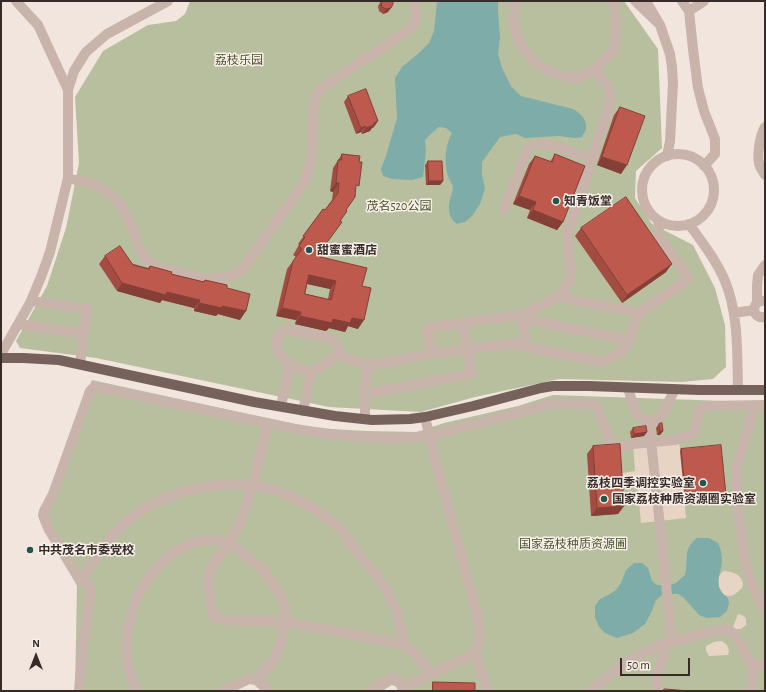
<!DOCTYPE html>
<meta charset="utf-8">
<style>
body{margin:0}
#map{position:relative;width:766px;height:692px;overflow:hidden;background:#f1e5dd;font-family:"Alegreya Sans",sans-serif}
canvas{display:block}
.frame{position:absolute;inset:0;border:2px solid #362b29;pointer-events:none}
.north{position:absolute;left:16px;top:636px;width:40px;height:40px;-webkit-text-stroke:3px #f9f0e9;paint-order:stroke;rotate:0deg;font-size:11px;font-weight:700;line-height:16px;text-align:center;color:#362b29}
.north::after{content:'';display:block;margin:auto;width:14px;height:18px;background:#362b29;clip-path:polygon(50% 0,100% 100%,50% 72%,0 100%)}
.scale{position:absolute;left:620px;top:658px;width:70px;height:18px;box-sizing:border-box;border:2px solid #362b29;border-top:0;padding-left:5px;font-size:12px;line-height:14px;white-space:nowrap;color:#362b29;-webkit-text-stroke:3px #f9f0e9;paint-order:stroke}
</style>
<div id="map">
<canvas width="766" height="692"></canvas>
<div class="frame"></div>
<div class="north">N</div>
<div class="scale">50 m</div>
</div>
<script>
const ctx = document.querySelector('canvas').getContext('2d');
ctx.lineJoin = 'round';
function paint(path, color) { ctx.fillStyle = color; ctx.fill(path, 'evenodd'); }
function strokePath(path, color, width, dash) { ctx.strokeStyle = color; ctx.lineWidth = width; ctx.lineCap = dash ? 'butt' : 'round'; ctx.setLineDash(dash || []); ctx.stroke(path); }
function write(font, color, halo, rows, align = 'center') {
  ctx.font = font + ' "Alegreya Sans","Noto Sans SC",sans-serif'; ctx.lineWidth = 3; ctx.setLineDash([]); ctx.textBaseline = 'middle'; ctx.strokeStyle = halo; ctx.fillStyle = color; for (const [text, x, y, turn = 0] of rows) {
    ctx.save(); ctx.translate(x, y); ctx.rotate((+turn || 0) * Math.PI / 180); ctx.textAlign = isNaN(turn) ? turn : align; if (halo) ctx.strokeText(text, 0, 0); ctx.fillText(text, 0, 0); ctx.restore();
  }
}
const green = new Path2D(`
 M190 1H624L658 49 662 148 636 171 635 198 652 224 693 245 715 288 725 325 726 367 713 379 682 382 559 379 475 397 421 412 329 407 96 358 20 348 16 341 47 286 66 228 79 163 75 97 103 51 148 25 176 21 185 14Z
 M92 380 257 416 314 428 366 431 417 432 444 423 518 406 553 395 753 402 765 401V691H401L400 688 392 685 382 691H262L253 682 236 691H75L77 586 39 514 49 497Z`);
const plaza = new Path2D(`
 M679 440 686 518 641 523 637 481 616 484V474L635 471 633 444Z
 M723 571 731 572 738 575 742 580 743 584 742 588 734 595 729 596 724 595 719 588 718 580 719 576Z
 M738 614 744 616 746 619V625L741 629H736L733 627Z
 M722 641 727 645 729 651 728 655 709 656 706 651V646L714 642Z`);
const water = new Path2D(`
 M437 1H498V11L500 38 498 54 502 68 511 86 521 96 573 109C580 113 587 119 586 128 586 131 583 134 582 137L575 138 558 136 525 138 516 134 500 137 482 162V175L485 188 480 204 472 216 465 222 457 224C447 217 448 206 451 196 452 193 453 190 453 187 452 183 449 180 448 176 444 162 445 145 452 133L446 128 439 127 433 132 425 140 426 151 423 177 412 180 392 179 383 176 381 169 386 156 397 118 395 78 402 67 419 53 429 43 434 31 436 12Z
 M697 538H709L718 543C721 549 722 555 722 562 720 577 713 587 728 598L729 603 727 611 720 617 707 618 699 615 684 598 678 594H663L656 600 651 613 645 624 633 633 617 638 605 633 599 627 595 617V606L600 599 610 594 616 590 621 583 626 570 634 563H642L648 568 652 581 657 585H671L676 583 685 575C689 560 682 549 697 538Z`);
const minor = new Path2D(`
 M16 1 38 25 68 90
 M517 1 514 7 513 20 520 44 535 63 550 72 567 77 578 78 593 70 609 56 615 48 616 27 615 10 613 1
 M635 1 660 25 646 1
 M682 1 689 11 693 49 698 88 704 111 715 139V154L704 166
 M689 11 704 1
 M660 25 670 54 672 67 673 83 670 141 667 156
 M765 127C760 135 757 154 759 163 759 167 763 171 765 175
 M642 190a36 36 0 1 1 72 0a36 36 0 1 1-72 0Z
 M68 178 93 184 111 195 122 207 133 229 139 249 146 260 157 267 206 279H211L229 277 243 269 298 191 306 178 311 163 314 106 316 96 324 86 412 28 416 19 415 1
 M504 210 528 148C529 147 531 146 533 145 547 141 577 154 591 159
 M689 224C702 242 716 260 725 281 739 315 737 354 738 390
 M31 301 87 309 80 364
 M765 301C759 300 756 303 754 308 754 315 758 318 765 317
 M757 302V285L758 275 765 265
 M639 313 689 279 659 236 658 220
 M734 313 754 310
 M522 319 629 340
 M18 324 84 334
 M290 330 331 339 336 344 339 350C338 352 338 354 336 356 333 360 318 369 312 370 299 373 278 359 276 345 276 343 277 339 278 336L281 333Z
 M510 344 603 362 625 349 639 313 558 297
 M1 354 30 303 41 277 50 252 68 178V90L74 71 86 52 107 34 168 1
 M337 354 367 366
 M431 354 427 328 522 315 558 297 564 290 570 280 571 272 567 235 583 190 592 157 609 108 610 97 609 87 593 70
 M628 388 635 412 645 421 654 422 661 417 675 389
 M365 392H376L472 374 463 323
 M281 406 289 367
 M755 406 737 465V482L738 506 744 556 750 581 765 610
 M303 411 312 370
 M365 419V392L367 366 431 354 525 342 522 315
 M649 421 672 642
 M268 424 253 486 242 517 229 545 214 563 209 574 208 579 211 605 213 614 215 618 224 620 285 622 345 633 394 643 403 645 410 649 419 658 431 674
 M81 579C95 560 110 535 128 520 167 489 229 475 277 491 298 498 320 512 337 526 344 533 353 546 359 555 367 564 375 573 382 583 394 601 402 624 403 645
 M475 652 487 691
 M754 668 765 662
 M402 688 472 655C483 646 480 626 477 614L436 463 425 417
 M79 691 82 656 88 610 91 596V589L88 585 78 577 73 569 49 530 44 518 43 515 44 511 53 494 90 391 93 388 96 387 295 429C339 436 389 442 433 435L556 403 580 404H590L595 406 599 411 609 439 615 445 625 447 633 444 675 440 692 435 696 428 699 412 702 408 708 406 765 405
 M137 691C122 664 125 634 134 606 145 573 182 534 220 541 233 544 243 554 253 562 257 565 261 569 264 572 272 581 281 595 284 606 288 622 282 646 274 659 270 667 263 673 256 680
 M222 691 249 679 256 680 269 691
 M369 691 392 678C399 678 401 685 403 691
 M590 691 615 671 633 658 658 646 713 631 727 630 730 631 735 635 754 668 751 691
 M656 691 660 667 666 644`);
const major = new Path2D(`
 M1 358H23L59 360 254 402 335 416 372 420 410 419 425 417 473 406 541 388 553 386H589L699 390H765`);
const wall = new Path2D(`
 M381 1 388 12 383 14 379 11 378 6Z
 M348 96 374 127 372 128 370 131 362 134 361 132 356 134 344 102Z
 M620 107 621 174 597 165 614 115Z
 M342 154 356 190 340 221 317 256 362 286 358 329 348 326 345 332 329 328 326 331 295 324 296 320 276 316 287 269 296 257 293 255 299 245 298 244 323 209 325 210 332 200 333 192 330 191 333 168ZM307 284 330 289 328 299 305 294Z
 M555 154 563 222 557 230 527 218 530 210 513 204 529 164 535 156 550 162Z
 M428 161 443 181 440 185H426L425 165Z
 M581 228 666 272 622 303 575 236Z
 M105 256 148 268 150 266 171 274 203 282 205 280 227 288 240 320 218 314 216 316 194 311V308L162 300 160 303 117 291 99 264Z
 M659 424 663 431 660 435H657L656 428Z
 M633 428 647 432 644 436 631 438 630 432Z
 M593 446 624 506 618 514 591 516 587 454Z
 M681 449 724 497 685 501 680 451Z
 M433 682 475 691H432V684Z`);
const shadedWall = new Path2D(`
 M391 8 388 12 383 14 386 9Z
 M378 121 374 127 372 128 370 131 362 134 366 128 374 123Z
 M365 126 361 132 356 134 361 128Z
 M602 157 627 165 621 174 597 165Z
 M429 181H443L440 185H426Z
 M336 183H339L333 192 330 191Z
 M519 196 536 202 530 210 513 204Z
 M533 210 563 222 557 230 527 218Z
 M672 264 666 272 622 303 627 295Z
 M309 275 336 281 330 289 303 283Z
 M122 283 167 292 200 300 194 308 162 300 160 303 117 291Z
 M199 303 222 306 246 311 240 320 218 314 216 316 194 311Z
 M282 308 301 312 296 320 276 316Z
 M300 316 333 319 352 318 364 320 358 329 348 326 345 332 329 328 326 331 295 324Z
 M660 431H663L660 435H657Z
 M647 432 644 436 631 438 634 434Z
 M726 495 724 497 685 501 686 499Z
 M624 506 618 514 591 516 597 508Z`);
const building = new Path2D(`
 M381 1H393V4L391 8 386 9 382 7 381 2Z
 M366 89 378 121 374 123V125L366 128 365 126 361 128 348 96Z
 M620 107 645 116 627 165 602 157Z
 M342 154 360 156 359 162H362L359 186 356 185 355 197 346 210 347 211 340 221 342 222 317 256 367 268 362 286 371 288 364 320 352 318 350 323 333 319 332 323 300 316 301 312 282 308 293 261 302 249 299 246 305 237 303 236 323 209 325 210 338 193 339 183H336L338 160H341ZM309 275 336 281 331 300 305 294Z
 M555 154 585 166 563 222 533 210 536 202 519 196 535 156 552 162Z
 M428 161H442L443 181H429Z
 M626 197 672 264 627 295 581 228Z
 M120 246 133 265 149 269 150 266 172 272 171 274 204 282 205 280 227 285V288L250 294 246 311 222 306V308L199 303 200 300 167 292 166 295 122 283 105 256Z
 M662 423 663 431H660L659 424Z
 M646 426 647 432 634 434 633 428Z
 M620 444 624 506 597 508 593 446Z
 M721 445 726 495 686 499 681 449Z
 M433 682 475 683V691H433Z
 M665 689 689 691H662Z`);
const markers = [
 [556,201,4,"#215552"],
 [309,250,4,"#215552"],
 [703,483,4,"#215552"],
 [604,499,4,"#215552"],
 [30,550,4,"#215552"]
];
const parkNames = [
 ["荔枝乐园",239,60],
 ["茂名520公园",399,206],
 ["国家荔枝种质资源圃",573,544]
];
const poiNames = [
 ["知青饭堂",564,201],
 ["甜蜜蜜酒店",317,250],
 ["荔枝四季调控实验室",695,483,"right"],
 ["国家荔枝种质资源圈实验室",612,499],
 ["中共茂名市委党校",38,550]
];
paint(green, '#b8bf9e');
paint(plaza, '#e8d4c5');
paint(water, '#7eaca8');
strokePath(minor, '#c8b4aa', 10);
strokePath(major, '#77615b', 10);
paint(wall, '#a34d42');
paint(shadedWall, '#853f36');
paint(building, '#be5a4d');
strokePath(building, '#853f36', 1);
for (const [x, y, r, color] of markers) { const dot = new Path2D(); dot.arc(x, y, r, 0, 2 * Math.PI); ctx.fillStyle = color; ctx.fill(dot); strokePath(dot, '#f9f0e9', 1.5); }
write('12px', '#4a532e', '#f9f0e9', parkNames);
write('bold 12px', '#362b29', '#f9f0e9', poiNames, 'left');
</script>
